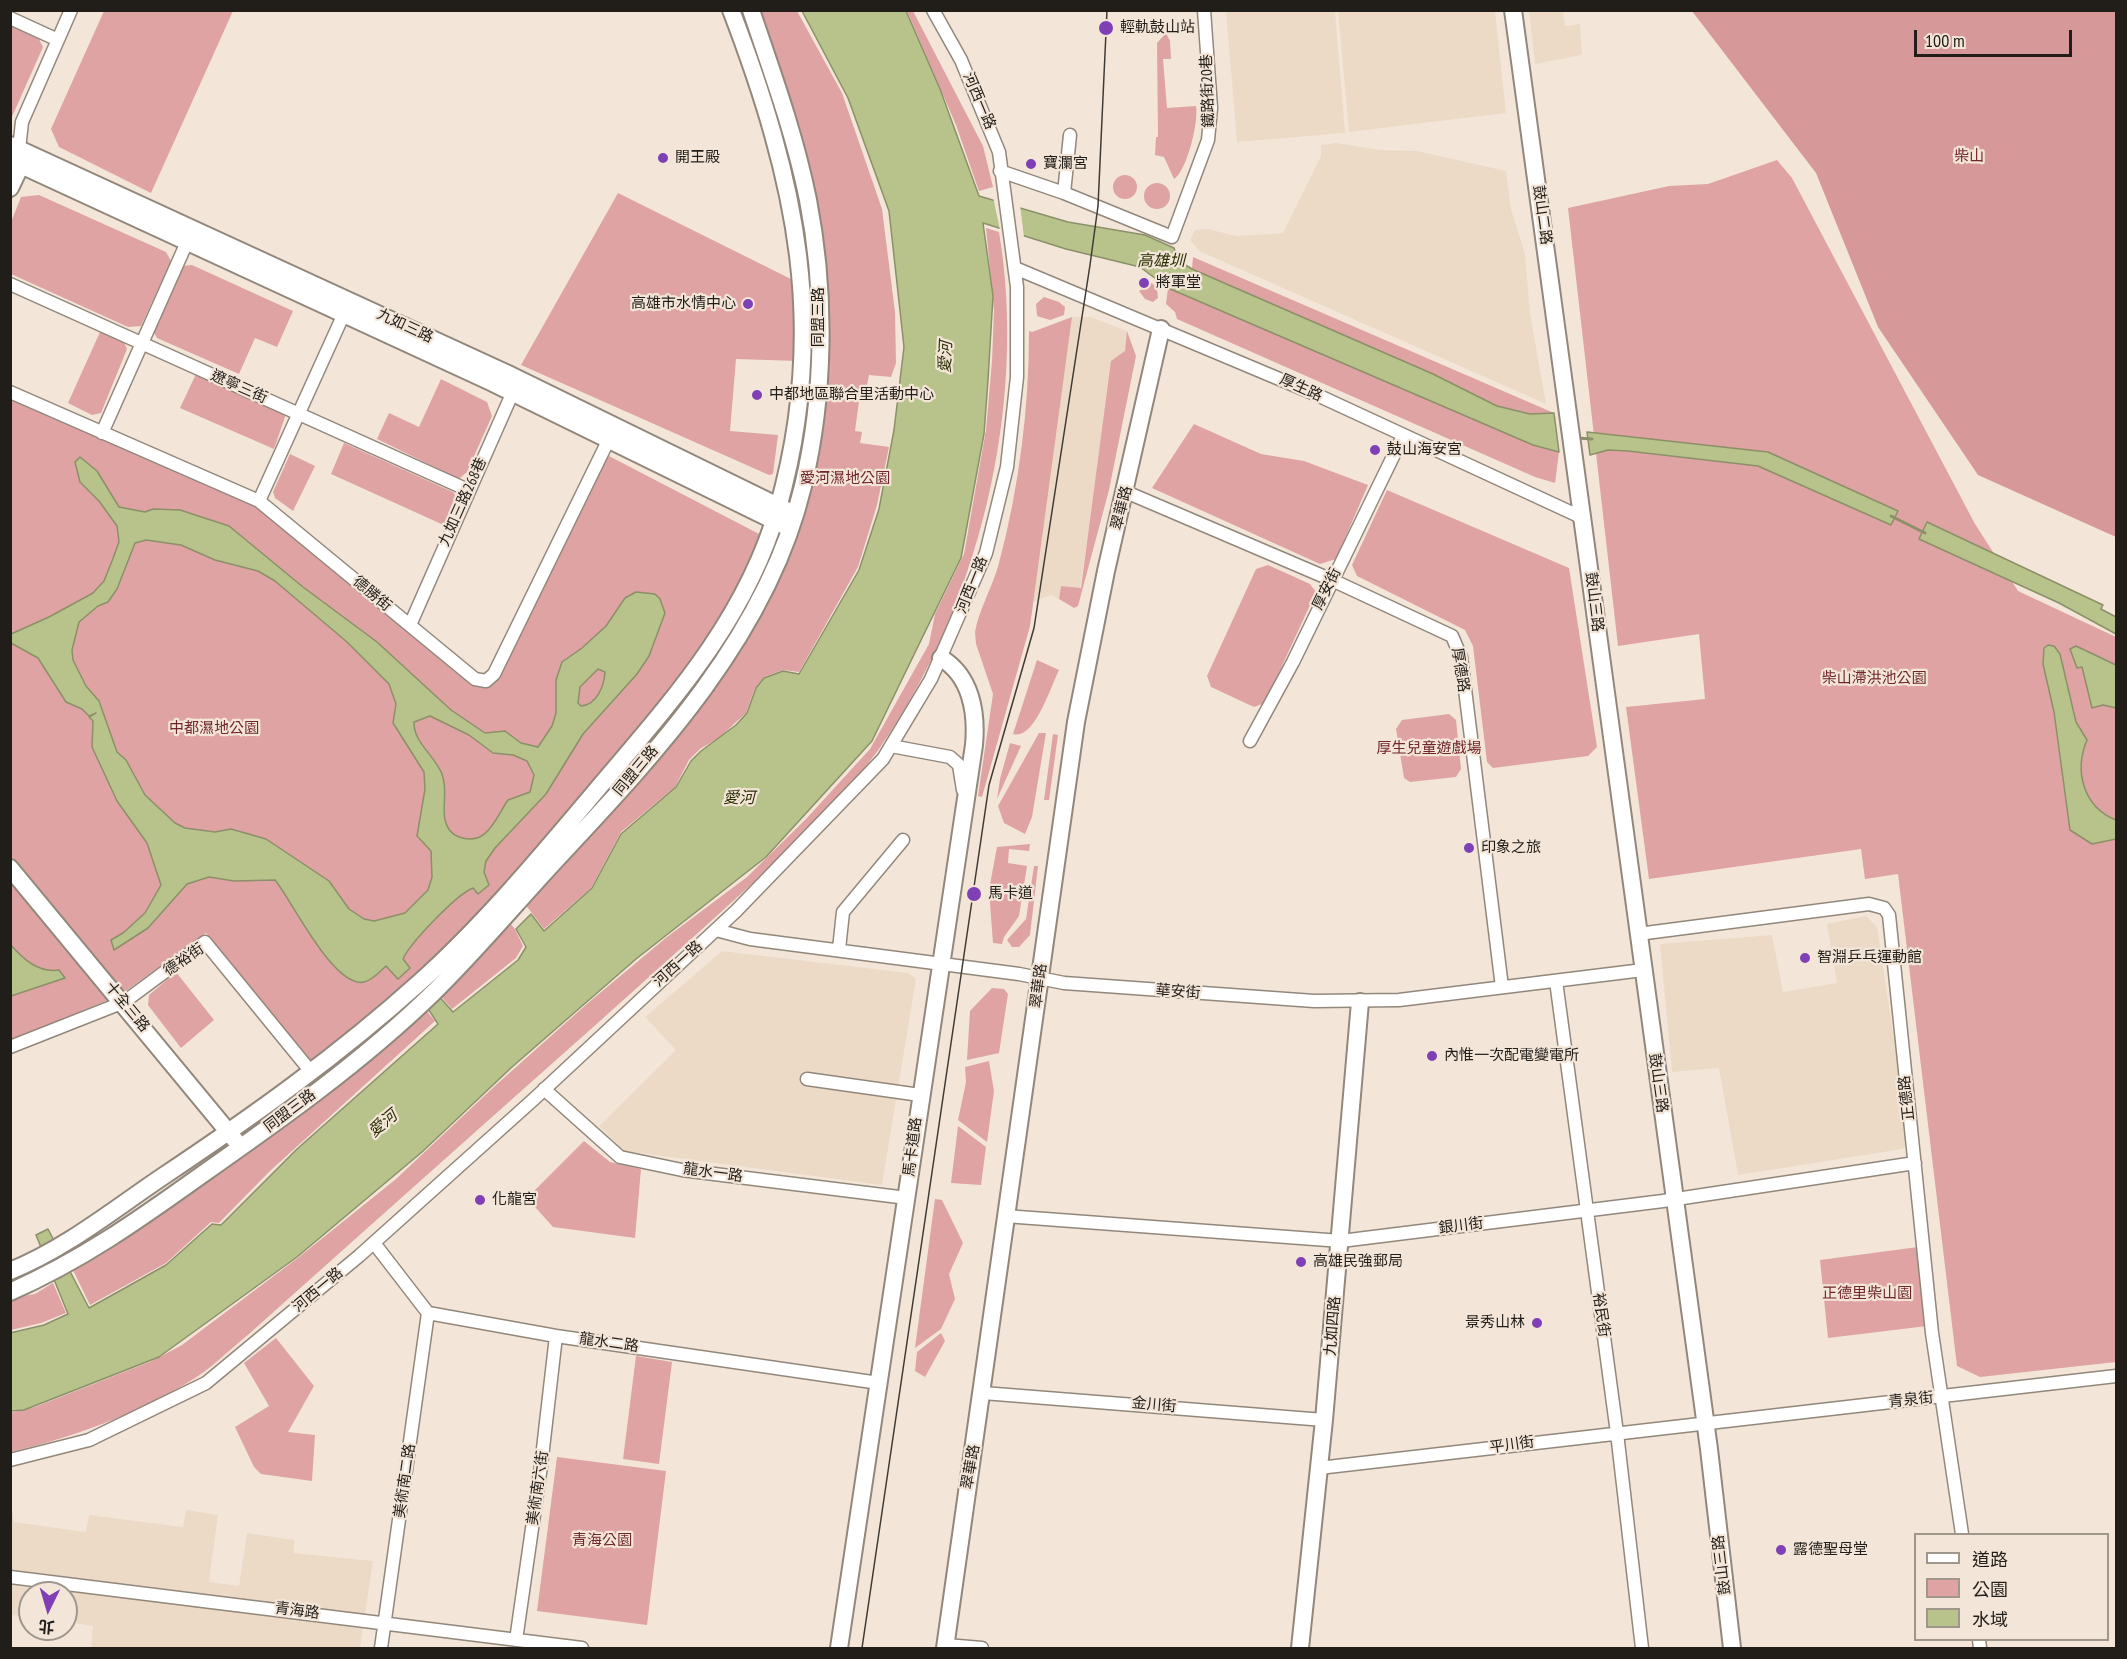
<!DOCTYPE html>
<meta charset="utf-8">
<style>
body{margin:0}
#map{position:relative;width:2127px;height:1659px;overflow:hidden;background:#f3e6d9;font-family:"PT Sans Narrow","Noto Sans TC",sans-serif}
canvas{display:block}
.frame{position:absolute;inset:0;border:12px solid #211d18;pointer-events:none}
.legend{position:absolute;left:1914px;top:1533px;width:195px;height:108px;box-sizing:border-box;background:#f3e6d9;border:2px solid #9f968c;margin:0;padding:8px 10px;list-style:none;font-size:18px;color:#211d18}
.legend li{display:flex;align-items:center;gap:12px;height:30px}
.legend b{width:30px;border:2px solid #9f968c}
.north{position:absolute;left:18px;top:1581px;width:60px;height:60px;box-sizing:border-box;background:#f3e6d9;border:2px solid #9f968c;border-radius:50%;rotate:185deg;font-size:16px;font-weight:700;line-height:24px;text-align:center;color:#211d18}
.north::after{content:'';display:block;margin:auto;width:21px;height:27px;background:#7f40b5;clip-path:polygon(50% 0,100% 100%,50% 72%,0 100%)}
.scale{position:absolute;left:1914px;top:30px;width:158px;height:27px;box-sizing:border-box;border:3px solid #211d18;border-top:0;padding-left:8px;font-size:18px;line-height:21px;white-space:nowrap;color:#211d18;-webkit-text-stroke:4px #f3e6d9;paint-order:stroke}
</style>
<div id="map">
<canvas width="2127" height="1659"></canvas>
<div class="frame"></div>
<ul class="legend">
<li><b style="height:8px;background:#fff"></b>道路</li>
<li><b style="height:16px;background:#dfa3a3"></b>公園</li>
<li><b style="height:16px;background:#b8c28b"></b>水域</li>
</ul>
<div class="north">北</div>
<div class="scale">100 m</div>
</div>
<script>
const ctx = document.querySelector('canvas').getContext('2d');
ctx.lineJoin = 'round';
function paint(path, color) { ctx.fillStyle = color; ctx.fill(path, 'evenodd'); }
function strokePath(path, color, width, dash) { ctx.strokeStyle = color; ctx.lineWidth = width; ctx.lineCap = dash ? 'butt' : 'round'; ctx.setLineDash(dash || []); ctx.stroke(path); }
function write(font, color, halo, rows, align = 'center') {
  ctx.font = font + ' "PT Sans Narrow","Noto Sans TC",sans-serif'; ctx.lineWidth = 4.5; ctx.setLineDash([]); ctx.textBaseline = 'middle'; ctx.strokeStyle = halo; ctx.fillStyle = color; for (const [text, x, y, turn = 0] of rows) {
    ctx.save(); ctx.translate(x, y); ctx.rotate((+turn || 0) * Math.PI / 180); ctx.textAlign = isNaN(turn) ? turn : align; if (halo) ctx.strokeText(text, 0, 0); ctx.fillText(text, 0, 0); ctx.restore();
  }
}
const built = new Path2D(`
 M1226 11H1335L1345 133 1237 142Z
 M1338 11H1495L1506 113 1349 132Z
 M1529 11H1563L1565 26 1580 24 1582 55 1535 64Z
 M1336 143 1380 150 1417 151 1506 171 1511 209 1525 254 1530 313 1546 404 1199 251 1190 240 1195 230 1208 229 1236 236 1283 233 1321 156V145Z
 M1072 317H1091L1127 331 1125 351 1097 478 1080 588 1061 586 1059 599 1051 595 1032 602Z
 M1866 916 1877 927 1909 1140 1903 1149 1738 1175 1719 1068 1672 1072 1660 944 1772 935 1783 992 1837 983 1827 924Z
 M722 951 908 973 916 979 882 1185 624 1151 599 1126 676 1050 645 1017Z
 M10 1494 14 1522 86 1532 89 1515 183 1527 186 1510 218 1515 209 1582 239 1586 247 1533 294 1540V1553L373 1561 360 1648H91L93 1626 66 1622V1593H30V1617L11 1615Z`);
const green = new Path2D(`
 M104 11H233L151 193 59 147 51 129Z
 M753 11H797L842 93 882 209 895 312 896 363 891 377 869 375 867 386H861L855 431 862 432 860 443 889 447 877 505 858 567 799 672 783 670 764 677 755 688 746 713 720 737 700 749 689 760 675 787 621 832 591 888 544 929 525 904 696 709 728 668 757 620 793 538 827 291Z
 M907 11H913L983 146 993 187 979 191 956 125Z
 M11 24 38 37 43 47 11 119Z
 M1166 33 1170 41 1171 59H1163L1167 108 1196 106C1199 121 1187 171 1174 179L1164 157 1155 155 1156 137H1158L1157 43Z
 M1777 160 1792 178 1975 524 2018 591 2116 637V1362L1980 1377 1957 1366 1898 874 1865 879 1861 849 1649 879 1626 707 1705 699 1699 634 1618 646 1568 208 1669 186 1708 184Z
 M1113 187a12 12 0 1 1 24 0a12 12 0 1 1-24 0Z
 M1144 196a13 13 0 1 1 26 0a13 13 0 1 1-26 0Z
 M618 193 797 282 798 361 736 359 730 431 778 435 773 474 769 475 521 365Z
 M39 195 166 252 171 261 141 326 128 327 11 274V222L21 197Z
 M986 228 999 232C1028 403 979 607 879 749 841 802 791 848 743 892 693 938 642 983 591 1029 477 1130 363 1232 249 1334 229 1350 209 1371 187 1383 132 1416 73 1437 11 1452L10 1413 35 1407 152 1361 182 1345 299 1257 396 1179 497 1084 588 1003 667 937 747 877 806 819 870 749 929 644 935 614 964 554 986 430 992 361 994 310Z
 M1193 257 1554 413 1530 414 1497 406 1433 374 1192 269Z
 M192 265 293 311 277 347 255 338 239 374 157 338 152 329 182 266Z
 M1152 283 1157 289 1158 298 1153 302 1145 299 1139 291Z
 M1168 288 1533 445 1559 452 1555 483 1535 477 1177 319 1175 312 1166 304Z
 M1044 297 1059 302 1065 307 1064 315 1050 320 1037 316 1036 304Z
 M1072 317 1030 626 982 797 978 796 993 694 976 644 975 632C979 609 993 586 999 563 1019 487 1029 409 1029 331L1032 332Z
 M1127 331 1136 356 1109 490 1078 606 1074 608 1059 599 1061 586 1081 588 1111 361 1125 351Z
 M100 332 124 342 127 349 101 413 92 415 68 403Z
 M196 374 286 414 274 449 180 408Z
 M441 379 487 402 492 416 467 472 459 479 377 439 389 413 419 427Z
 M10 395 259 501 486 681 607 455 763 536 738 594 680 682 503 891 417 977 315 1066 206 933 120 995 11 1040Z
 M1194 424 1261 454 1304 461 1368 485 1336 559 1320 564 1152 488Z
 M344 443 453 492 458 499 448 527 331 474Z
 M290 454 315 466 293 511 275 498 273 492Z
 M1387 490 1569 568 1597 747 1588 756 1493 768 1487 762 1473 646 1465 630 1357 576 1352 565Z
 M1268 565 1310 584 1316 592 1265 703 1254 707 1211 687 1207 676 1256 569Z
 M1037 660 1059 670C1051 686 1034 741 1013 734Z
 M1449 714 1456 720 1461 769 1456 777 1410 782 1404 778 1396 729 1402 720Z
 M1039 733H1046L1032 817 1025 834 1004 823 998 806Z
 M1053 734 1058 735 1049 800H1044Z
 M1010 743 1021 746 997 799 1000 779Z
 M1030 844 1029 851 1009 849 1008 863 1027 866 1019 916 1004 937 1002 944 993 943 989 890 997 847Z
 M1034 866H1038L1030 935 1019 947H1012L1007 940 1026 919Z
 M508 921 515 929 523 946 516 958 452 1009 437 992Z
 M176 972 214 1020 181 1048 148 1005 149 995Z
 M992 988 1004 989 1008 994 999 1053 967 1060 970 1011Z
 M422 1005 435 1021 270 1171 219 1223 211 1222 166 1263 90 1305 71 1266Z
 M989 1061 994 1091 987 1142 958 1120 966 1082 965 1067Z
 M958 1126 986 1147 981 1185 951 1183Z
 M584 1141 610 1162 641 1169 635 1238 553 1227 527 1198Z
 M935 1199 942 1200 963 1243 949 1274 955 1299 941 1329 915 1348Z
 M1918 1247 1927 1326 1828 1338 1820 1260Z
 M53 1283 66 1313 41 1323 11 1330 10 1298 35 1294Z
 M941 1333 945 1341 925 1377 915 1371 917 1352Z
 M276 1338 314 1386 288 1432 315 1435 312 1481 261 1474 254 1467 235 1427 269 1406 244 1363Z
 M636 1356 672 1362 659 1464 623 1459Z
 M557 1457 666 1471 647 1625 537 1611Z`);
const forest = new Path2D(`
 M1692 11H2116V537L1978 475 1878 327 1816 173Z`);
const water = new Path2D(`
 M802 11H906L940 89 979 196 1068 222 1145 235 1174 248 1179 261 1192 269 1433 374 1497 406 1530 414 1554 413 1559 452 1533 445 1168 288 1140 267 1066 249 983 223 993 296 988 380 984 434 961 558 872 741 766 857 636 959 512 1067 422 1152 297 1257 159 1357 24 1410 11 1411 10 1333 44 1325 68 1314 36 1235 48 1229 89 1308 166 1265 212 1224 221 1225 297 1149 438 1024 425 1004 436 993 453 1012 518 960 526 947 516 929 531 914 544 931 592 888 621 834 676 787 691 761 701 751 736 725 747 713 756 688 764 678 783 671 799 674 859 570 879 509 894 430 904 347 889 211 848 98Z
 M1587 432 1768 452 1898 511 1891 525 1758 466 1628 451 1608 450 1590 455Z
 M80 457 97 471 119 507 145 512 153 509 180 510 229 526 303 587 377 642 451 710 485 733 505 731 521 743 538 747 552 726 556 713V680L562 662 582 648 606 626 625 598 636 592 655 594 660 599 665 613 649 656 637 674 583 734 546 794 495 848 486 861 484 872 489 885 478 894 473 888C457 894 410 943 403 959L410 968 398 979 386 966C379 972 373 980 364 982 334 989 291 899 275 880L234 881 209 877 187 884 148 928 114 950 111 940 123 933 145 913 161 885 147 843 117 801 92 747 93 721 89 717 96 713 89 716 82 709 66 702 38 658 11 643V634L49 617 93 593 104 581 112 561 119 542 117 526 99 501 80 482 75 462ZM146 540 181 545 215 560 258 571 275 581 347 642 389 684 396 704 393 723 424 772 425 789 417 836 431 851 432 877 428 890 405 913 374 921 364 919 349 909 329 881 266 839 231 829 215 832 185 828 175 823 145 795 126 760 117 752 99 701 86 686 73 660 72 650 79 622 98 606 108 602 117 589 135 543ZM598 669 605 672C604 686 597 705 581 706L578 703 580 687ZM430 716 469 735 493 753 513 755 527 761 534 775 530 792 508 800C495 819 487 847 459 837 451 834 447 829 445 820 442 805 448 790 442 774 435 756 413 742 414 722Z
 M1927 522 2103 605 2101 609 2116 617V634L2059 603 1919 539Z
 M2048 645 2054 646 2060 654 2076 722 2087 740C2074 771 2083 807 2116 820V839L2092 844 2070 830 2054 712 2043 664 2044 648Z
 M2076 646 2116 665V708L2103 705 2092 708 2082 667 2077 668 2070 649Z
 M10 944C23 959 38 973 59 970L65 978 11 996Z`);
const pier = new Path2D(`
 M993 197 1020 205 1024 237 1000 230Z`);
const stream = new Path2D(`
 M1577 438 1592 439
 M1891 516 1925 533`);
const street = new Path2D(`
 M10 18 58 40
 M19 149 22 122 71 10
 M1000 171 1064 193 1172 237 1208 140 1211 108 1204 10
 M1064 193 1070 135
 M1015 268 1315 394 1583 518
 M10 284 468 490
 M10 392 259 501 475 679 486 681 494 674 609 439
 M102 433 187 242
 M1126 492 1332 580 1452 636 1461 657 1502 987
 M259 501 347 307
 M410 625 516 385
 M1250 741 1293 662 1403 436
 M891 746 950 757 959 765 963 790
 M716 930 750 939 1019 974 1064 983 1314 1001 1399 1000 1643 970
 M1638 934 1869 904 1884 908 1889 915 1932 1333 1962 1534
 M839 949 843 912 903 840
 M1556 981 1617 1433 1642 1648
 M10 1047 124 1002 205 942 312 1073
 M807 1079 920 1095
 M544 1089 620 1157 682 1170 907 1198
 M1005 1216 1341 1241 1663 1201 1915 1163
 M374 1243 428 1313 556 1336 879 1383
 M983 1393 1324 1420
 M10 1460 89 1440 206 1383 359 1256 534 1099 736 911 883 759 931 679 986 553 1007 467 1017 377V287L999 152 961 60 933 10
 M1319 1468 2116 1376
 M10 1577 582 1648
 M516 1640 541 1466 556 1336
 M1979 1640 1980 1648
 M946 1645 982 1648
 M381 1648 428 1313`);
const secondary = new Path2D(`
 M1513 10 1709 1449 1732 1648
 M10 145 506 373 786 510
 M10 160 493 383 783 525
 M10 188 21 165 20 156
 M10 868 235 1140
 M10 1271C65 1249 113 1210 162 1177 252 1117 339 1055 420 982 490 919 550 845 611 773 680 692 748 613 778 508 829 328 796 180 731 10
 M10 1292C82 1260 137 1221 200 1176 280 1120 362 1062 433 993 476 951 515 904 556 860 657 752 768 634 803 486 825 395 826 292 808 200 795 135 772 72 751 10
 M839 1648 974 745C977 712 971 676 941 658
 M945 1648 1076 722 1106 571 1161 329
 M1300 1648 1324 1420 1360 1002`);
const tram = new Path2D(`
 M862 1648 989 785 1034 628 1090 265 1098 206 1107 10`);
const markers = [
 [1106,28,8,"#7f40b5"],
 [663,158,6,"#7f40b5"],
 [1031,164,6,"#7f40b5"],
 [1144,283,6,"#7f40b5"],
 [748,304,6,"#7f40b5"],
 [757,395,6,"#7f40b5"],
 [1375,450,6,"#7f40b5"],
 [1469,848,6,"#7f40b5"],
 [974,894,8,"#7f40b5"],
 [1805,958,6,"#7f40b5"],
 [1432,1056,6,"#7f40b5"],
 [480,1200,6,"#7f40b5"],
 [1301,1262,6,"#7f40b5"],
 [1537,1323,6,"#7f40b5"],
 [1781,1550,6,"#7f40b5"]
];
const poiNames = [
 ["輕軌鼓山站",1120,28],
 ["開王殿",675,158],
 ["寶瀾宮",1043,164],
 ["將軍堂",1156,283],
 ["高雄市水情中心",736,304,"right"],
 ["中都地區聯合里活動中心",769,395],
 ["鼓山海安宮",1387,450],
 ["印象之旅",1481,848],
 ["馬卡道",988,894],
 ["智淵乒乓運動館",1817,958],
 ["內惟一次配電變電所",1444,1056],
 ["化龍宮",492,1200],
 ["高雄民強郵局",1313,1262],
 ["景秀山林",1525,1323,"right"],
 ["露德聖母堂",1793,1550]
];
const streetNames = [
 ["鐵路街20巷",1208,91,-92],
 ["河西一路",979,101,67],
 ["鼓山二路",1542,215,82],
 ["同盟三路",819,317,-90],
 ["九如三路",405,326,25],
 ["遼寧三街",239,387,24],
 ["厚生路",1301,388,24],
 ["九如三路268巷",463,502,-66],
 ["翠華路",1122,508,-76],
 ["河西一路",972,585,-68],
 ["厚安街",1327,589,-64],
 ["德勝街",372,594,40],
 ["鼓山三路",1594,602,83],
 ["厚德路",1460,670,81],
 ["同盟三路",636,771,-50],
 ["德裕街",184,960,-34],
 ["河西一路",678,964,-42],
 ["翠華路",1039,986,-83],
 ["華安街",1178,992,4],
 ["十全三路",127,1007,50],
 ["鼓山三路",1658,1083,82],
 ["正德路",1907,1098,-96],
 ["同盟三路",290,1111,-37],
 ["馬卡道路",913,1147,-83],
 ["龍水一路",713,1173,8],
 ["銀川街",1461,1226,-7],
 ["河西一路",318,1290,-40],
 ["裕民街",1601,1315,82],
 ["九如四路",1333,1326,-85],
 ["龍水二路",609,1343,8],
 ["青泉街",1911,1400,-6],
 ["金川街",1154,1405,5],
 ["平川街",1512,1445,-8],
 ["翠華路",971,1467,-80],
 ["美術南二路",405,1481,-82],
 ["美術南六街",538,1488,-82],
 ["鼓山三路",1722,1565,-97],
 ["青海路",297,1611,7]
];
const parkNames = [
 ["柴山",1969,157],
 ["愛河濕地公園",845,479],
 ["柴山滯洪池公園",1874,679],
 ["中都濕地公園",214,729],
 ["厚生兒童遊戲場",1429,749],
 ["正德里柴山園",1867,1294],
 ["青海公園",602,1541]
];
const waterNames = [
 ["高雄圳",1161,261],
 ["愛河",946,357,-87],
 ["愛河",739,798],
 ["愛河",383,1124,-40]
];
paint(built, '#ecdac7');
paint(green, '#dfa3a3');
paint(forest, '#d69898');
paint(water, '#b8c28b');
strokePath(water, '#8b9068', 1.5);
paint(pier, '#f3e6d9');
strokePath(stream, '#8b9068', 3);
strokePath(street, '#92877b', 15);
strokePath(secondary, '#92877b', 20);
strokePath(street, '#fff', 12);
strokePath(secondary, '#fff', 16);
strokePath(tram, '#403a34', 1.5);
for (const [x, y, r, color] of markers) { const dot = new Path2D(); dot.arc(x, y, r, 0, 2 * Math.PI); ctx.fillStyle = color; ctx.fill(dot); strokePath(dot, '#f3e6d9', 2); }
write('15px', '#211d18', '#f3e6d9', poiNames, 'left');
write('15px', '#211d18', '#f3e6d9', streetNames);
write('15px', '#70262c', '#f3e6d9', parkNames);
write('italic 16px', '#2d3206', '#f3e6d9', waterNames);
</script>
